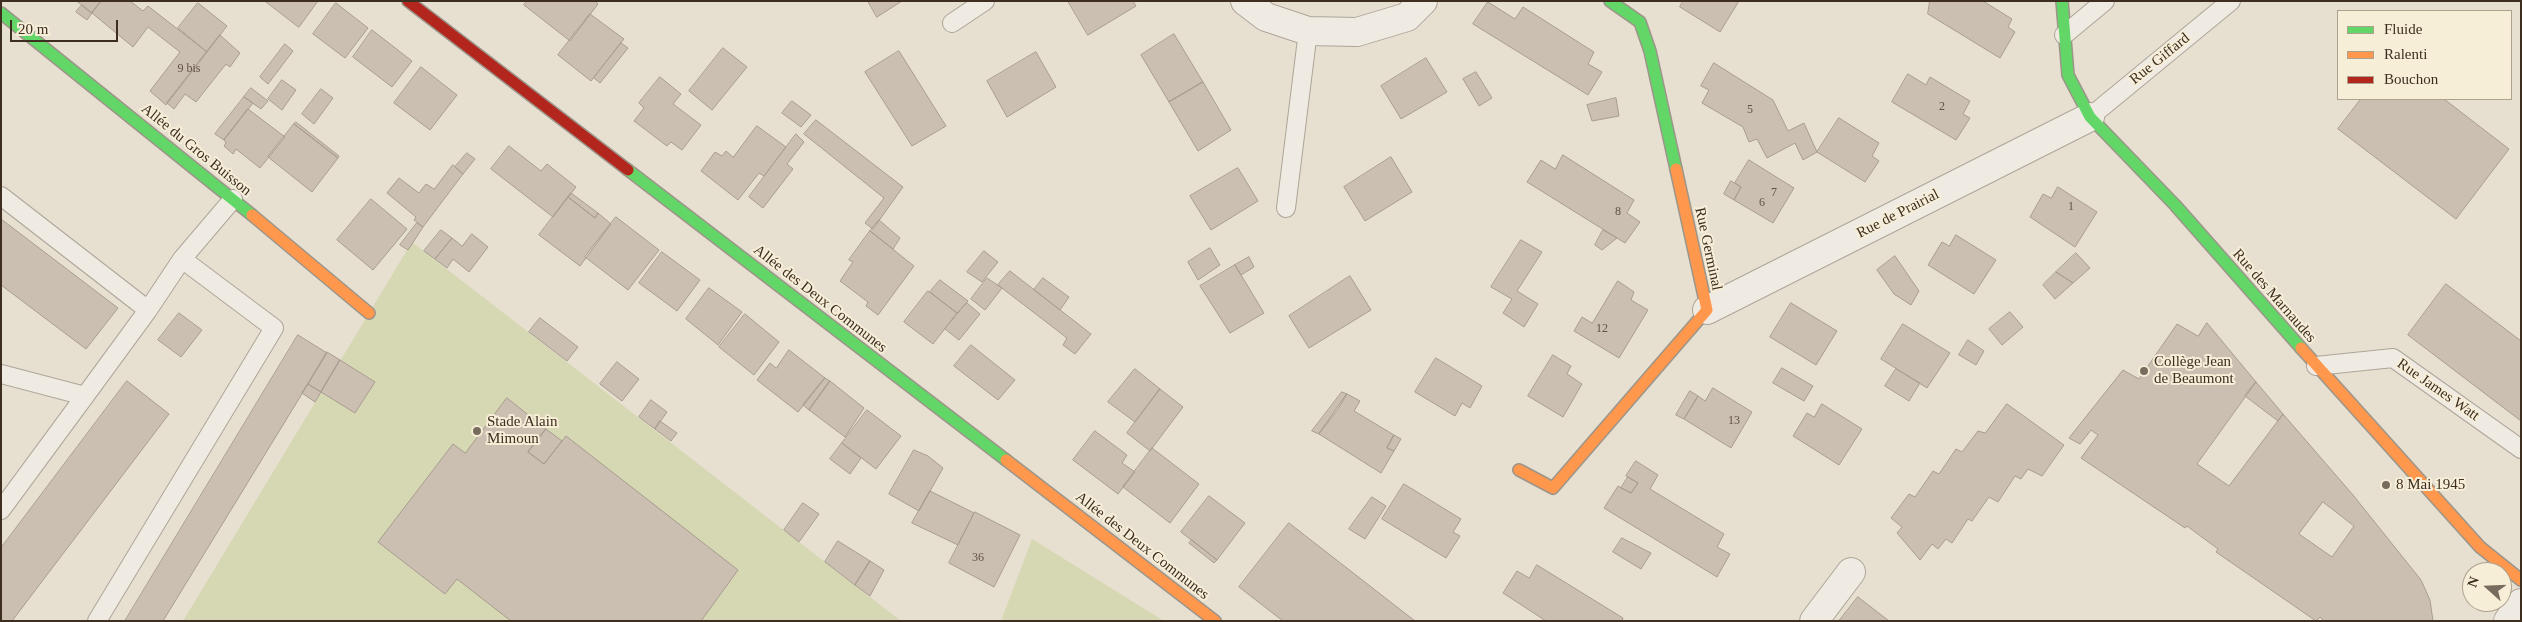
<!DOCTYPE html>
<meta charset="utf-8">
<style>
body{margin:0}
#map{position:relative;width:2522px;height:622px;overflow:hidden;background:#e7e0d1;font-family:Georgia,serif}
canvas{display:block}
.frame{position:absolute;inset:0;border:2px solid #3d2e20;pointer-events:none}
.legend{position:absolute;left:2337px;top:10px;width:175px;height:90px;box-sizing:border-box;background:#f7eed8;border:1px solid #ada18e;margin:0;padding:6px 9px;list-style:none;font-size:15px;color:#3d2e20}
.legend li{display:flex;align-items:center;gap:10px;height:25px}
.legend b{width:25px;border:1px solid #ada18e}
.north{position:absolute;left:2462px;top:562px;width:50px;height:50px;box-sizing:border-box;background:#f7eed8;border:1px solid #ada18e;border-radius:50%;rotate:290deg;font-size:14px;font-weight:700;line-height:20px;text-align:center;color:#3d2e20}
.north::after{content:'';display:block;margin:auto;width:18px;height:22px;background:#786c5e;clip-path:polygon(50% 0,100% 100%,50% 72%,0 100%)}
.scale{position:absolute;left:10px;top:20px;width:108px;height:22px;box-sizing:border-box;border:2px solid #3d2e20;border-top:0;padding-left:6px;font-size:15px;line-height:18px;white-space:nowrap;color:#3d2e20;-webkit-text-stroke:4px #f7eed8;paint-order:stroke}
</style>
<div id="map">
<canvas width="2522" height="622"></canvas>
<div class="frame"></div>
<ul class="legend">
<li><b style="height:6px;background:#63d668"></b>Fluide</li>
<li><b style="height:6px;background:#ff974d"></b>Ralenti</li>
<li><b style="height:6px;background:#b3261e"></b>Bouchon</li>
</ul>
<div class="north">N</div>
<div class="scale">20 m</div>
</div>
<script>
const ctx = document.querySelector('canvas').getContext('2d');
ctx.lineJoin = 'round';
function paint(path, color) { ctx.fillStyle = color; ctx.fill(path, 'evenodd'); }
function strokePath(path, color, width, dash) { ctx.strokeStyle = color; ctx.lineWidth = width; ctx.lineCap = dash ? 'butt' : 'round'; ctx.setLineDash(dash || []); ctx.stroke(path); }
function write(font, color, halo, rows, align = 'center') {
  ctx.font = font + ' Georgia,serif'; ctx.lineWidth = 4; ctx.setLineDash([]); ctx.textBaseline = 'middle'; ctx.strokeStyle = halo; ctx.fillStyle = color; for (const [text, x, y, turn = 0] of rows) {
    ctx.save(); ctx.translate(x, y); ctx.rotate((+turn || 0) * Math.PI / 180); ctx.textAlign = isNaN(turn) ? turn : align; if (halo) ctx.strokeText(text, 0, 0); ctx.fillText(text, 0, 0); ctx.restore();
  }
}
const green = new Path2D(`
 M412 242 901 621H183Z
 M1032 539 1164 621H1001Z`);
const building = new Path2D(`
 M77 1H101L92 13Z
 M101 1H130L143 11 148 6 207 52 166 105 150 91 180 52 148 27 133 47 92 13Z
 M265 1H318L299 27Z
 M527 1H595L598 4 570 41 524 5Z
 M868 1H902L877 17Z
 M1068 1H1133L1136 6 1088 35Z
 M1683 1H1739L1720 32 1680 7Z
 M1930 1H1983L2012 19 2008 27 2015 32 2000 58 1928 14Z
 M1488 2 1515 19 1523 7 1594 52 1588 64 1602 72 1588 95 1473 24Z
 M198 3 227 26 207 52 178 28Z
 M336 3 368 28 345 58 313 34Z
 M82 5 92 13 87 20 76 12Z
 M590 14 624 39 591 81 558 55Z
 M372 30 412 61 392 87 353 57Z
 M1174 34 1203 82 1169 102 1141 55Z
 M220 35 240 53 230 67 226 64 196 102 185 94 174 109 167 103Z
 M621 43 628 48 600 83 594 78Z
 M285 44 293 51 268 84 260 77Z
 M723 48 747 67 712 110 689 91Z
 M899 51 946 126 912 146 865 72Z
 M1036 52 1056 87 1007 117 987 81Z
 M1426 58 1447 92 1401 119 1381 86Z
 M1714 63 1773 100 1788 131 1804 123 1817 152 1803 160 1795 143 1767 158 1757 139 1749 142 1743 127 1702 103 1709 90 1701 86Z
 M421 67 457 95 430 130 394 103Z
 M1476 72 1492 98 1479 106 1463 79Z
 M1908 74 1926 85 1930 77 1970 101 1963 114 1970 118 1956 140 1892 102Z
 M660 77 681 94 673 104 701 125 682 150 671 142 667 146 634 121 644 108 639 103Z
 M282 80 296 90 282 110 268 99Z
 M1203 82 1231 130 1198 151 1169 102Z
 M251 88 268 101 261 109 244 97Z
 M321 89 333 98 314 124 302 114Z
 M244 97 253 103 224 140 215 134Z
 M1616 98 1619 116 1592 121 1587 105Z
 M2361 99H2444L2509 149 2456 219 2338 129Z
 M792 101 811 115 801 127 782 113Z
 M248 109 285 137 260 168 236 149 233 154 224 146 226 143 224 140Z
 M1839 118 1879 143 1872 156 1879 161 1865 182 1817 152Z
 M816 120 903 187 873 229 865 223 884 198 804 134Z
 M296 122 339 156 338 158 294 124Z
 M294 124 338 158 312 192 268 157Z
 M757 126 786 147 764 176 759 173 738 200 701 171 715 152 722 156 726 151 733 157Z
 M796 134 804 142 787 164 793 169 763 208 749 197Z
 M509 146 541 171 547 164 576 187 553 217 491 169Z
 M467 153 475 159 463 174 455 167Z
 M1563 155 1634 200 1627 213 1640 222 1625 243 1527 182 1541 160 1555 169Z
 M1391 157 1412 192 1365 221 1344 187Z
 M1749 160 1794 188 1773 223 1734 200 1741 187 1735 183Z
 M453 165 463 174 423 227 414 220 416 217 387 193 399 178 419 193 426 184 434 189Z
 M1238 168 1258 201 1211 230 1190 196Z
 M1731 181 1741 187 1734 200 1724 194Z
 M2058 187 2097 212 2075 247 2030 217 2043 194 2051 198Z
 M571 193 598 213 595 218 568 197Z
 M568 197 595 218 598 213 611 224 580 266 539 235Z
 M371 199 407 229 373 270 337 240Z
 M616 217 659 250 628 290 585 257Z
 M1 219 118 308 86 349 1 285Z
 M879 220 900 238 893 249 870 231Z
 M417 223 423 227 408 250 400 245Z
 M441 230 452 238 435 259 424 251Z
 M1603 230 1617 238 1602 250 1595 245Z
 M870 231 914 266 878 315 866 306 868 302 840 281 853 262 849 260Z
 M472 234 488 247 469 272 453 259 447 268 435 259 452 238 462 246Z
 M1956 235 1996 260 1974 294 1928 265 1942 242 1949 246Z
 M1521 240 1542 252 1517 291 1538 304 1524 327 1503 313 1512 299 1491 287Z
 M1210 248 1220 265 1198 280 1188 262Z
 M984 251 998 262 982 282 967 272Z
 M662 252 700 280 677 311 639 283Z
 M2076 253 2090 268 2073 283 2056 272Z
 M1895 256 1919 291 1911 305 1894 294 1877 270Z
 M1249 257 1254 267 1241 275 1235 265Z
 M1235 265 1264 313 1230 333 1200 286Z
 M1010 271 1091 334 1075 354 1063 345 1067 338 998 285Z
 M2056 272 2073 283 2055 299 2043 285Z
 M1350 276 1371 310 1309 348 1289 316Z
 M987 278 1002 288 985 310 971 299Z
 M1043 278 1069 297 1060 310 1034 290Z
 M940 280 968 301 957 313 930 292Z
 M1618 281 1634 292 1631 300 1648 310 1619 358 1574 331 1582 317 1592 323Z
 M2446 284 2521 341V421L2408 335Z
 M709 288 742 312 718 345 686 319Z
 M928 291 957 313 933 344 904 322Z
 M967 303 980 314 959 340 945 329Z
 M1791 303 1837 331 1816 365 1770 337Z
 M2010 312 2023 327 2002 345 1989 329Z
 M179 313 202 330 181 357 158 340Z
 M745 314 779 342 754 375 719 347Z
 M540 318 578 347 567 361 529 332Z
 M2207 323 2256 382 2197 464 2229 486 2283 414 2353 495 2421 580 2430 600 2433 621H2324L2320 617 2316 621 2216 552 2218 549 2187 526 2185 528 2081 458 2098 435 2091 430 2080 444 2069 438 2123 370 2139 379 2177 324 2198 336ZM2323 502 2354 526 2332 557 2299 534Z
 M1903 324 1950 353 1927 388 1881 359Z
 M298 335 327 353 163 621H125Z
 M1968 340 1984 351 1976 365 1959 355Z
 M971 345 1015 380 998 400 954 366Z
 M789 350 825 378 798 412 757 380 770 363 776 368Z
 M327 352 340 360 321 392 308 384Z
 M1553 355 1571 366 1567 374 1582 384 1563 417 1528 396Z
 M1436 358 1482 386 1470 408 1462 403 1455 416 1415 392Z
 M340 360 375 382 355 413 321 392Z
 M617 362 639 379 622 401 600 384Z
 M1782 368 1813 386 1804 401 1773 383Z
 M1135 369 1160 389 1135 422 1108 402Z
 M1896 369 1920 383 1909 401 1885 386Z
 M825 378 830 381 809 410 803 405Z
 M127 381 169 414 12 621H1V548Z
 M830 381 864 408 845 437 809 410Z
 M2256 382 2283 414 2278 421 2245 396Z
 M308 384 321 392 315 402 302 393Z
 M1713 388 1752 412 1731 448 1684 419 1698 396 1705 401Z
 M1160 389 1183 407 1150 451 1127 433Z
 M1690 391 1698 396 1684 419 1676 415Z
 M1342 392 1347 394 1338 409 1319 434 1312 431Z
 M1347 394 1360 401 1354 411 1394 435 1387 448 1394 451 1381 473 1319 434Z
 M507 398 546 429 528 452 544 464 566 436 738 570 701 621H511L457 579 445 594 378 542 453 444 465 453Z
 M651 400 667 412 655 429 639 417Z
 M1822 404 1862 429 1839 465 1793 436 1807 413 1814 417Z
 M2007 404 2064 445 2042 476 2028 469 2021 479 2015 476 1998 502 1989 497 1972 521 1968 519 1952 543 1946 539 1938 549 1932 544 1920 560 1897 533 1902 527 1891 518 1909 494 1915 497 1933 471 1939 474 1956 449 1962 452 1978 431 1985 433Z
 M867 410 901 436 876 469 842 443Z
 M660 421 677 433 671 441 655 429Z
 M546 429 562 441 544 464 528 452Z
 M1095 431 1127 455 1122 463 1135 472 1118 494 1073 460Z
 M1394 435 1401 439 1394 451 1387 448Z
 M842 443 861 458 850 474 830 459Z
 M1152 448 1199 484 1170 523 1123 487Z
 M914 450 928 456 943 468 919 511 889 494Z
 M1636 461 1658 475 1650 489 1724 534 1717 547 1730 554 1717 577 1604 508 1618 486 1631 493 1638 483 1626 476Z
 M1628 477 1638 483 1631 493 1621 488Z
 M1404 484 1461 519 1453 532 1460 536 1446 558 1382 519Z
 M930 491 974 513 958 545 912 523Z
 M1209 496 1245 523 1217 560 1181 532Z
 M1372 497 1386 506 1365 539 1349 529Z
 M803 503 819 514 799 542 784 530Z
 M975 512 1020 535 994 587 949 563Z
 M1289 523 1415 621H1283L1239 587Z
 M1622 538 1651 553 1641 569 1613 552Z
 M1192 540 1217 560 1214 563 1189 543Z
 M838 541 870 561 855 585 825 562Z
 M870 561 884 570 870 596 855 585Z
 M1537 565 1623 618 1622 621H1546L1503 593 1517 571 1529 578Z
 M1858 597 1889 621H1839Z`);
const lane = new Path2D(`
 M952 23 985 1
 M2064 35 2105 1
 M2090 117 2231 1
 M1 196 148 310 85 396 1 374
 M1286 208 1308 31
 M148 310 182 259 233 199
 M2316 366 2393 358 2521 449
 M1 510 85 396
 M97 621 274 328 182 259`);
const street = new Path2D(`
 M1245 1 1266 17 1308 31 1357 32 1407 17 1423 1
 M1707 310 2090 117
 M1814 621 1851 572
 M2508 621 2521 603`);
const fast = new Path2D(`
 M1610 1 1640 22 1650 51 1676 169
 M2062 1 2068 75 2090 117 2175 205 2301 348
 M1 13 252 215
 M628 170 1006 460`);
const slow = new Path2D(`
 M252 215 369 313
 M2301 348 2480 547 2521 580
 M1006 460 1215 621
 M1519 470 1553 488 1707 310 1676 169`);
const jam = new Path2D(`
 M408 1 628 170`);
const markers = [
 [2144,371,5,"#786c5e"],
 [477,431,5,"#786c5e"],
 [2386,485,5,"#786c5e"]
];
const numberNames = [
 ["9 bis",189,69],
 ["2",1942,107],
 ["5",1750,110],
 ["7",1774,193],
 ["6",1762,203],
 ["1",2071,207],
 ["8",1618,212],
 ["12",1602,329],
 ["13",1734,421],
 ["36",978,558]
];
const streetNames = [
 ["Rue Giffard",2160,59,-39],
 ["Allée du Gros Buisson",196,150,39],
 ["Rue de Prairial",1898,214,-27],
 ["Rue Germinal",1708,249,78],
 ["Rue des Marnaudes",2274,296,49],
 ["Allée des Deux Communes",820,299,38],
 ["Rue James Watt",2438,390,35],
 ["Allée des Deux Communes",1142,546,38]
];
const poiNames = [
 ["Collège Jean",2154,362],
 ["de Beaumont",2154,379],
 ["Stade Alain",487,422],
 ["Mimoun",487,439],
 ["8 Mai 1945",2396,485]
];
paint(green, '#d6d7b3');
paint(building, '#cbbfb2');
strokePath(building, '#a89c90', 1);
strokePath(lane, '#ada599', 20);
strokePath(street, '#ada599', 30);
strokePath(fast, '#9c958a', 14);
strokePath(slow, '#9c958a', 14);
strokePath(jam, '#9c958a', 14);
strokePath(lane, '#efebe3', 18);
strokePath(street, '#efebe3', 28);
strokePath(fast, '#63d668', 11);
strokePath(slow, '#ff974d', 11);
strokePath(jam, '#b3261e', 11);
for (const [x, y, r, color] of markers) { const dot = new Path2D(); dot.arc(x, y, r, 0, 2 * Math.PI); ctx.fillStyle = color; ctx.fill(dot); strokePath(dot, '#f7eed8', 2); }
write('12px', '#605244', null, numberNames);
write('15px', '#3d2e20', '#f7eed8', streetNames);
write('15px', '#3d2e20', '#f7eed8', poiNames, 'left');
</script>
